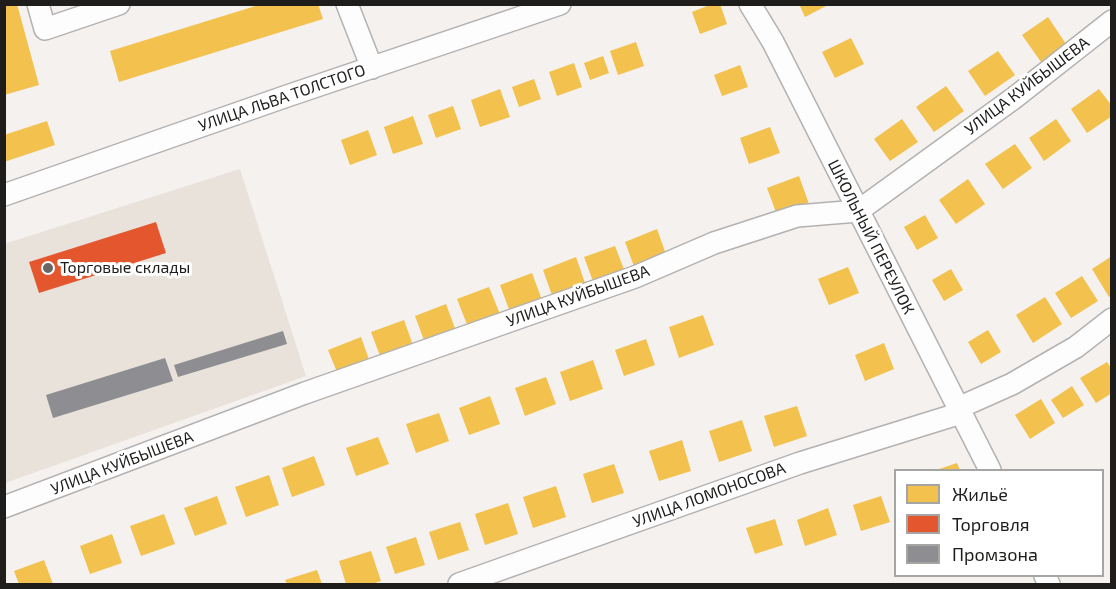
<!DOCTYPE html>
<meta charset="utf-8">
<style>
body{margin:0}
#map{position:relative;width:1116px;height:589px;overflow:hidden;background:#f4f1ef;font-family:"Exo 2",sans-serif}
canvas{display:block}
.frame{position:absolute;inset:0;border:6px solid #1e1d1b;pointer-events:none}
.legend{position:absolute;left:894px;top:469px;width:210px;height:108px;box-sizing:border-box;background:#fff;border:2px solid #a5a5a4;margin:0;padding:8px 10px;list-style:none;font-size:18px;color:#1e1d1b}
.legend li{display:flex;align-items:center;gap:12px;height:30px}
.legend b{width:30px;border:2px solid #a5a5a4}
</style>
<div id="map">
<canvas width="1116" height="589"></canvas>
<div class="frame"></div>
<ul class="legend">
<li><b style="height:16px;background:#f2c14e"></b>Жильё</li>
<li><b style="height:16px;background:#e4572e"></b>Торговля</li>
<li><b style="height:16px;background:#8d8d92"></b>Промзона</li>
</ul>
</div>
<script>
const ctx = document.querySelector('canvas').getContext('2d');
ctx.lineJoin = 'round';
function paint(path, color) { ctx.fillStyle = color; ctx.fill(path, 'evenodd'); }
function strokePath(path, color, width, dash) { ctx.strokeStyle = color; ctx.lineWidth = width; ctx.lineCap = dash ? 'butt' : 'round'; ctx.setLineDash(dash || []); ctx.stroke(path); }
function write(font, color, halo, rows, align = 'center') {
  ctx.font = font + ' "Exo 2",sans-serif'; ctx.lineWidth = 6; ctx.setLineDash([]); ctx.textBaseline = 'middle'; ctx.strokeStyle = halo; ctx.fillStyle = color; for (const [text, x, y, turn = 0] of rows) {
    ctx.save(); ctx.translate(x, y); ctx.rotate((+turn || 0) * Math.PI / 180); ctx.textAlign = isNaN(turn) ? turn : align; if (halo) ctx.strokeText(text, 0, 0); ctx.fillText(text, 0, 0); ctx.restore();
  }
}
const built = new Path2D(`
 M240 169 306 376 5 483 4 244Z`);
const homes = new Path2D(`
 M4 4H17L39 85 4 95Z
 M262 4H318L323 19 119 82 110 51Z
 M712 4H720L727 24 700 34 692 12Z
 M799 4H830L805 17Z
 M1048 17 1066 44 1041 62 1022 35Z
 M851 38 864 64 835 78 822 52Z
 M636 42 644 66 618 75 610 51Z
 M998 51 1015 75 985 96 968 71Z
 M603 56 609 73 590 80 584 63Z
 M574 63 582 87 557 96 549 72Z
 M740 65 748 87 722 96 714 75Z
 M534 79 541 99 519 107 512 87Z
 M946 86 964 111 934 132 916 107Z
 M500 89 510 117 480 127 471 100Z
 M1099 89 1112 106V116L1087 133 1071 109Z
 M453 106 461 129 436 138 428 115Z
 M413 116 423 144 393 154 384 127Z
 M902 119 918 142 890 161 874 139Z
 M1056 119 1071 141 1044 161 1029 138Z
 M47 121 55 145 4 162V135Z
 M770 127 780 153 749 164 740 138Z
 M368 130 377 155 350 165 341 140Z
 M1015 144 1032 168 1003 189 985 164Z
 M799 176 809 204 777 215 767 188Z
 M968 179 985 204 956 224 939 200Z
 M925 215 938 238 917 250 904 227Z
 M657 229 667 257 635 269 625 242Z
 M615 246 625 272 594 284 584 257Z
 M1112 256V295L1109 297 1092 269Z
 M576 257 586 286 553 298 543 270Z
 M848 267 859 293 829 305 818 279Z
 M951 269 963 290 944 301 932 280Z
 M532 273 542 300 510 312 500 285Z
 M1082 276 1098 301 1071 318 1055 293Z
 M489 287 500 314 468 327 457 299Z
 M1045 297 1062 324 1033 343 1016 315Z
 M446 304 456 331 425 343 415 316Z
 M703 315 714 345 679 358 669 327Z
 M404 320 414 348 382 361 371 332Z
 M988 330 1001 352 981 364 968 342Z
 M361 337 371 365 339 377 328 350Z
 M646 339 655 365 624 376 615 350Z
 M884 343 894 369 865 381 855 355Z
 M593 360 603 389 570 401 560 372Z
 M1107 362 1112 369V393L1096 403 1080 378Z
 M546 377 556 404 525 416 515 388Z
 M1072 386 1084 405 1063 418 1051 400Z
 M490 396 500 424 469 435 459 408Z
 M1041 399 1055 423 1030 439 1015 415Z
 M797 406 807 436 774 447 764 416Z
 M439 413 449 441 416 453 406 424Z
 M742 420 752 451 719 462 709 431Z
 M378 437 389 464 356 476 346 448Z
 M682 440 691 471 659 481 649 451Z
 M314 456 325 485 292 497 282 468Z
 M957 463 960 470H936Z
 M614 464 624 493 592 503 583 474Z
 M269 475 279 505 246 517 235 487Z
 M556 486 566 517 533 528 523 497Z
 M217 496 227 524 195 536 184 508Z
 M881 496 890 522 861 531 853 505Z
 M508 503 518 534 485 545 475 514Z
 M828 508 837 535 805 546 797 520Z
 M164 514 175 544 141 556 130 526Z
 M775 519 783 545 755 554 746 528Z
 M460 522 469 550 438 560 429 532Z
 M112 534 122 563 90 574 80 546Z
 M416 537 425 565 395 574 386 547Z
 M371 551 381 581 372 584H346L339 561Z
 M44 560 53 584H19L14 571Z
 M317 570 322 584H287L285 580Z`);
const shops = new Path2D(`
 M156 222 166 253 39 293 29 262Z`);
const industry = new Path2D(`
 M283 331 287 344 178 377 174 365Z
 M165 358 173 381 53 418 46 395Z`);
const minor = new Path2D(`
 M38 4 45 29 119 4
 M347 4 372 68
 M750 4 773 42 990 470
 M4 195 290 95 560 4
 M958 408 1012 384 1076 347 1112 319
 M4 507 305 393 635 277 714 243 797 216 858 211 1014 98 1112 21
 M1045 576 1049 584
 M459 584 800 463 961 413`);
const markers = [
 [48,268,6,"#696765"]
];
const streetNames = [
 ["УЛИЦА КУЙБЫШЕВА",1027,86,-37],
 ["УЛИЦА ЛЬВА ТОЛСТОГО",282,98,-19],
 ["ШКОЛЬНЫЙ ПЕРЕУЛОК",871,237,63],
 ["УЛИЦА КУЙБЫШЕВА",578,296,-20],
 ["УЛИЦА КУЙБЫШЕВА",122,463,-21],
 ["УЛИЦА ЛОМОНОСОВА",709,495,-20]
];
const poiNames = [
 ["Торговые склады",60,268]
];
paint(built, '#e9e2db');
paint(homes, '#f2c14e');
paint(shops, '#e4572e');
paint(industry, '#8d8d92');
strokePath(minor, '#b4b2b1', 24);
strokePath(minor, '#fdfdfd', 21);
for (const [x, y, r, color] of markers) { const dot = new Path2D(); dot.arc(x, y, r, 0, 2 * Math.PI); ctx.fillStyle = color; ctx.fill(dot); strokePath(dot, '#fff', 2); }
write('16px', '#1e1d1b', '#fff', streetNames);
write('16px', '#1e1d1b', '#fff', poiNames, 'left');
</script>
